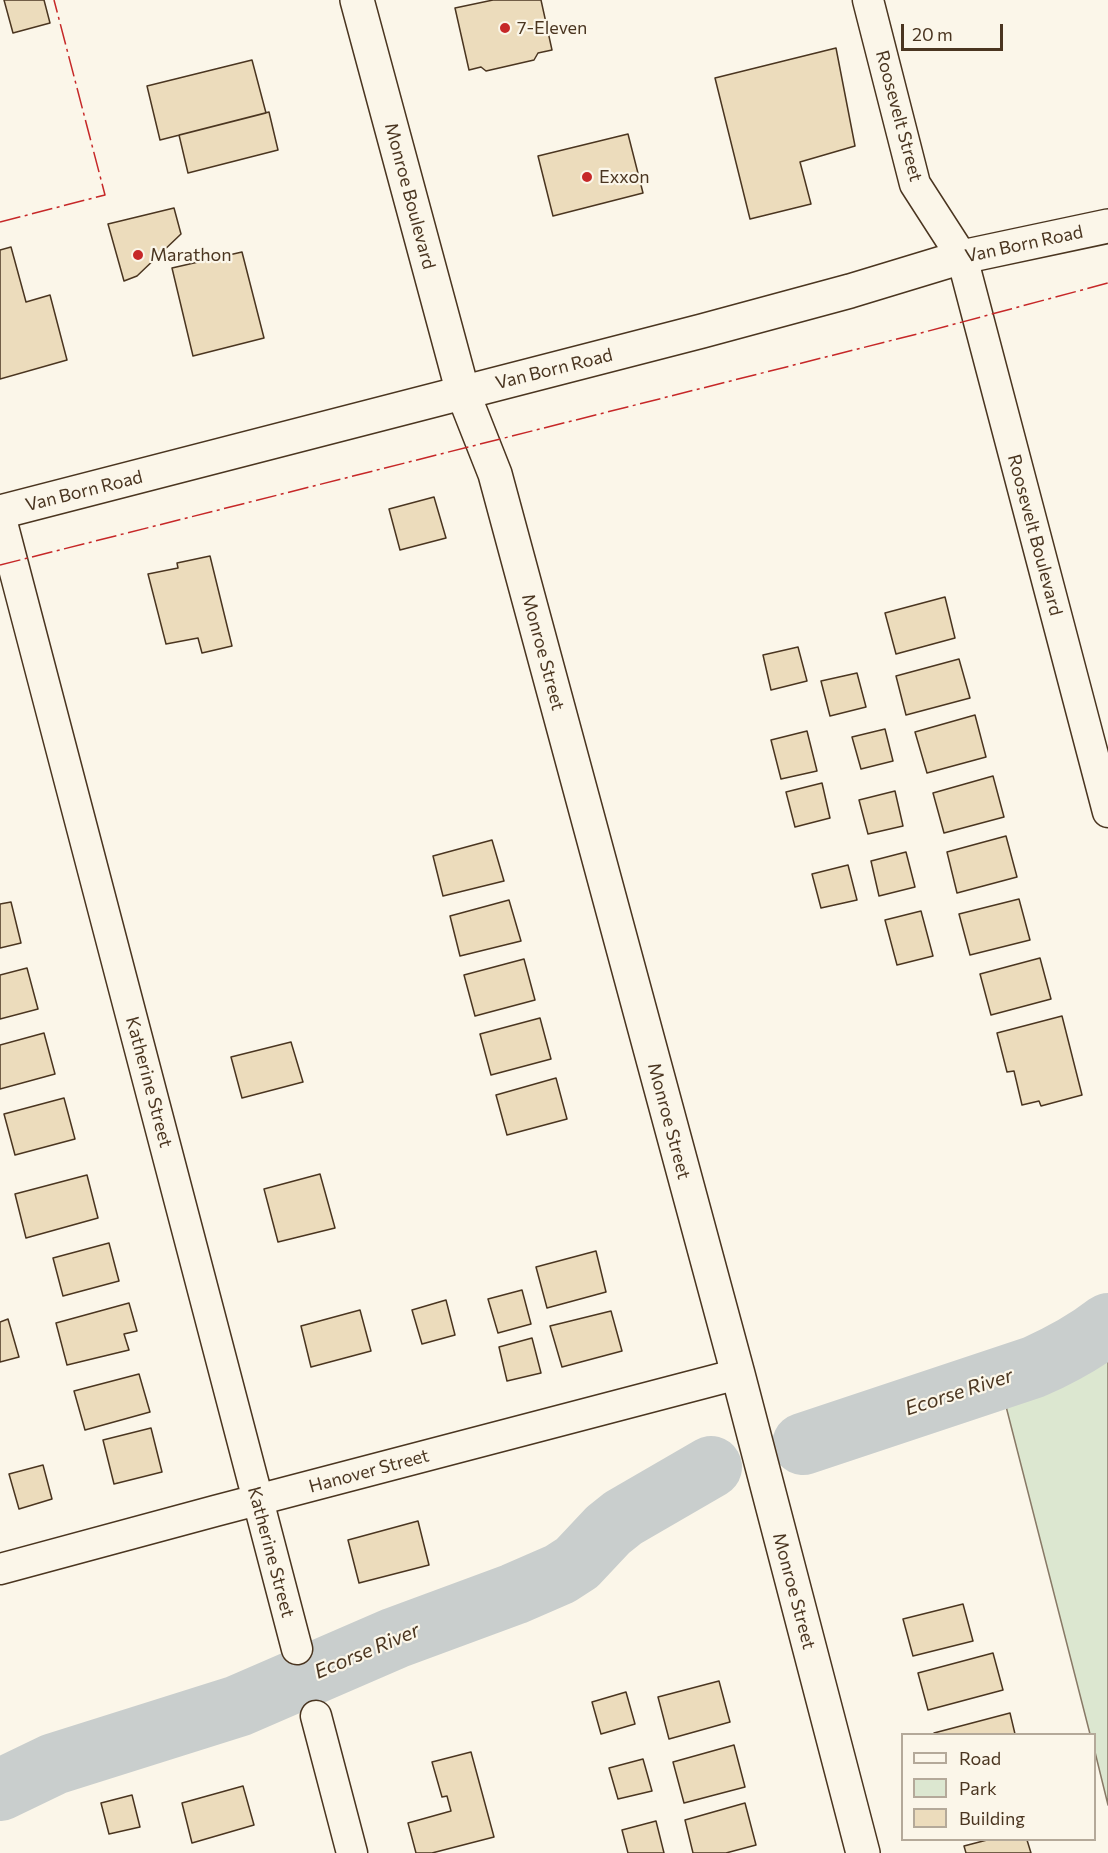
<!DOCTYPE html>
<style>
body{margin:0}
#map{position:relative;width:1108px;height:1853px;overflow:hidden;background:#fbf6e9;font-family:Commissioner,sans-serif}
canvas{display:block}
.legend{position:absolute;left:901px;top:1733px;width:195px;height:108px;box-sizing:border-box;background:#fbf6e9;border:2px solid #b4a999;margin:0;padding:8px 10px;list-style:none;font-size:18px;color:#4a3520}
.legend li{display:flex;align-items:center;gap:12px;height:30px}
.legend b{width:30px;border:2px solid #b4a999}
.scale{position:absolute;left:901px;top:24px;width:102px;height:27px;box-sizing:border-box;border:3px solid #4a3520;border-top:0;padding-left:8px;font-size:18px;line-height:21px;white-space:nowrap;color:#4a3520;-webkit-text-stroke:4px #fbf6e9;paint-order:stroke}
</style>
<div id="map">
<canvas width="1108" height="1853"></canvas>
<ul class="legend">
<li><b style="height:8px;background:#fbf6e9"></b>Road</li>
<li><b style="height:16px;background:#dce7d0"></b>Park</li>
<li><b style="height:16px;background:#ecdcbc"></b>Building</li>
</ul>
<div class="scale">20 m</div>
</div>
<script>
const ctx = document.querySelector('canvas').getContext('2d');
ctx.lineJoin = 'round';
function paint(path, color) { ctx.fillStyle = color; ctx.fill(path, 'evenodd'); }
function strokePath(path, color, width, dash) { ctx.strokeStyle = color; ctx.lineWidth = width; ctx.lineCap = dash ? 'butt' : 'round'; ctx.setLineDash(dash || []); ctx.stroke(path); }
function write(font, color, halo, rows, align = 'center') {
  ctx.font = font + ' Commissioner,sans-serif'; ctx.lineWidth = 4.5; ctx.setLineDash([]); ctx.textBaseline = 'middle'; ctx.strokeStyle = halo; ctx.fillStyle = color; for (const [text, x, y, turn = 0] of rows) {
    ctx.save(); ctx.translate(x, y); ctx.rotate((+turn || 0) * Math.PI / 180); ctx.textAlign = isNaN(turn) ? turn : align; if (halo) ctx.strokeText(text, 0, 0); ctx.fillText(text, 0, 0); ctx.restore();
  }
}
const green = new Path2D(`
 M1108 1324V1805L1095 1752 1094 1734H1090L999 1379C1040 1365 1073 1350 1108 1324Z`);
const river = new Path2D(`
 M803 1444 1034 1367C1061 1355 1085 1342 1108 1324
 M0 1790 54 1764 238 1706 395 1638 514 1594 560 1574 577 1563 608 1530 623 1518 711 1467`);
const building = new Path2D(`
 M4 0H44L50 23 13 33Z
 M493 0H541L552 50 538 53 534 60 486 71 481 67 469 70 455 8Z
 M836 48 855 146 800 162 811 204 750 219 715 78Z
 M252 60 266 113 160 140 147 86Z
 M269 112 278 150 188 173 179 135Z
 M628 134 643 193 553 216 538 156Z
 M174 208 181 234 137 276 124 281 108 224Z
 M11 247 26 302 50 295 67 360 0 379V250Z
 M242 252 264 338 193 356 172 268Z
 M434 497 446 538 400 550 389 509Z
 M210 556 232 646 202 653 198 638 166 644 148 574 178 568 177 563Z
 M945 597 955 638 896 654 885 613Z
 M798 647 807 681 771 690 763 655Z
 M959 659 970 698 906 715 896 676Z
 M857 673 866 707 830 716 821 681Z
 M975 715 986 757 927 773 915 732Z
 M885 729 893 761 861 769 852 737Z
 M807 731 817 771 781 779 771 740Z
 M993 776 1004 817 944 833 933 793Z
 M822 783 830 818 795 827 786 792Z
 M895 791 903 826 868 834 859 800Z
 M1006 836 1017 877 957 893 947 852Z
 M492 840 504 881 443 896 433 856Z
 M906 852 915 887 879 896 871 861Z
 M848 865 857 900 821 908 812 874Z
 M1019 899 1030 940 970 955 959 914Z
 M509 900 521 941 460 956 450 916Z
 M11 902 21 943 0 948V904Z
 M921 911 933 956 897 965 885 920Z
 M1040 958 1051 999 991 1015 980 974Z
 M524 959 535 1000 475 1016 464 975Z
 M27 968 38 1009 0 1019V975Z
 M1062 1016 1082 1095 1041 1106 1039 1101 1022 1105 1014 1071 1007 1072 997 1033Z
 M540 1018 551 1059 491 1075 480 1034Z
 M44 1033 55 1074 0 1089V1045Z
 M291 1042 303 1082 242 1098 231 1057Z
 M556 1078 567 1119 507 1135 496 1095Z
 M64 1098 75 1139 15 1155 4 1114Z
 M320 1174 335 1228 278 1242 264 1189Z
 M87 1175 98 1218 26 1238 15 1194Z
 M109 1243 119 1281 63 1296 53 1258Z
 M596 1251 606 1292 547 1308 536 1267Z
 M522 1290 531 1324 498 1333 488 1299Z
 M446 1300 455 1335 422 1344 412 1310Z
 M129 1303 137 1331 124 1334 129 1350 67 1365 56 1323Z
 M360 1310 371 1351 311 1367 301 1326Z
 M611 1311 622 1351 562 1367 550 1326Z
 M8 1319 19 1357 0 1362V1322Z
 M532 1338 541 1373 507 1381 499 1347Z
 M139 1374 150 1412 85 1430 74 1391Z
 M151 1428 162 1472 114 1484 103 1440Z
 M43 1465 52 1499 19 1509 9 1474Z
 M418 1521 429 1565 359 1583 348 1540Z
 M963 1604 973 1641 913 1656 903 1619Z
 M993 1653 1003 1690 928 1710 918 1673Z
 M719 1681 730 1722 669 1739 658 1697Z
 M626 1692 635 1724 601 1734 592 1702Z
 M1010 1713 1015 1734H935L934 1733Z
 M734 1745 745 1787 684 1803 673 1762Z
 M471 1752 494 1837 432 1853H416L408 1823 451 1811 447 1796 442 1797 432 1762Z
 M643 1759 652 1791 618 1799 609 1768Z
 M243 1786 254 1825 192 1843 182 1803Z
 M132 1795 140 1827 109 1834 101 1803Z
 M745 1803 756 1845 726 1853H693L685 1820Z
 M656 1821 664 1853H628L622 1830Z
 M987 1840H1027L1031 1853H966L964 1846Z`);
const minor = new Path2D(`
 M868 0 915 184 962 257 1108 812
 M0 515 297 1649
 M0 1569 215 1511 738 1374
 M316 1716 352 1853`);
const tertiary = new Path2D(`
 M357 0 463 393 495 474 738 1374 863 1853`);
const secondary = new Path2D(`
 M0 512 702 331 850 291 962 257 1108 226`);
const power = new Path2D(`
 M0 222 105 195 54 0
 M0 565 921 333 1108 283`);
const markers = [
 [505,28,6,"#c62828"],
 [587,177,6,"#c62828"],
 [138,255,6,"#c62828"]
];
const poiNames = [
 ["7-Eleven",517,28],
 ["Exxon",599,177],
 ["Marathon",150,255]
];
const streetNames = [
 ["Roosevelt Street",899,116,75],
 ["Monroe Boulevard",410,196,75],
 ["Van Born Road",1024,244,-12],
 ["Van Born Road",554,369,-14],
 ["Van Born Road",84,491,-14],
 ["Roosevelt Boulevard",1035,535,75],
 ["Monroe Street",543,652,75],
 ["Katherine Street",149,1082,75],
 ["Monroe Street",669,1121,75],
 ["Hanover Street",369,1471,-15],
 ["Katherine Street",271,1552,75],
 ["Monroe Street",794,1591,75]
];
const waterNames = [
 ["Ecorse River",959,1392,-18],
 ["Ecorse River",367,1651,-23]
];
paint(green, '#dce7d0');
strokePath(green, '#887966', 1.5);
strokePath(river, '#c9cecd', 62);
paint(building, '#ecdcbc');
strokePath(building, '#4a3520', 1.5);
strokePath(minor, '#4a3520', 33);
strokePath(tertiary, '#4a3520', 36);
strokePath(secondary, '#4a3520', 36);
strokePath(minor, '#fbf6e9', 30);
strokePath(tertiary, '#fbf6e9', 33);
strokePath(secondary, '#fbf6e9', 33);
strokePath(power, '#c62828', 1.5, [21, 4.5, 3, 4.5]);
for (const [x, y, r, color] of markers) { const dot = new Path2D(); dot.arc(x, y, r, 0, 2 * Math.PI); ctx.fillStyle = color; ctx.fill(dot); strokePath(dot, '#fbf6e9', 2); }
write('18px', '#4a3520', '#fbf6e9', poiNames, 'left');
write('18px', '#4a3520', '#fbf6e9', streetNames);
write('italic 20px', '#4a3520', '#fbf6e9', waterNames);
</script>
